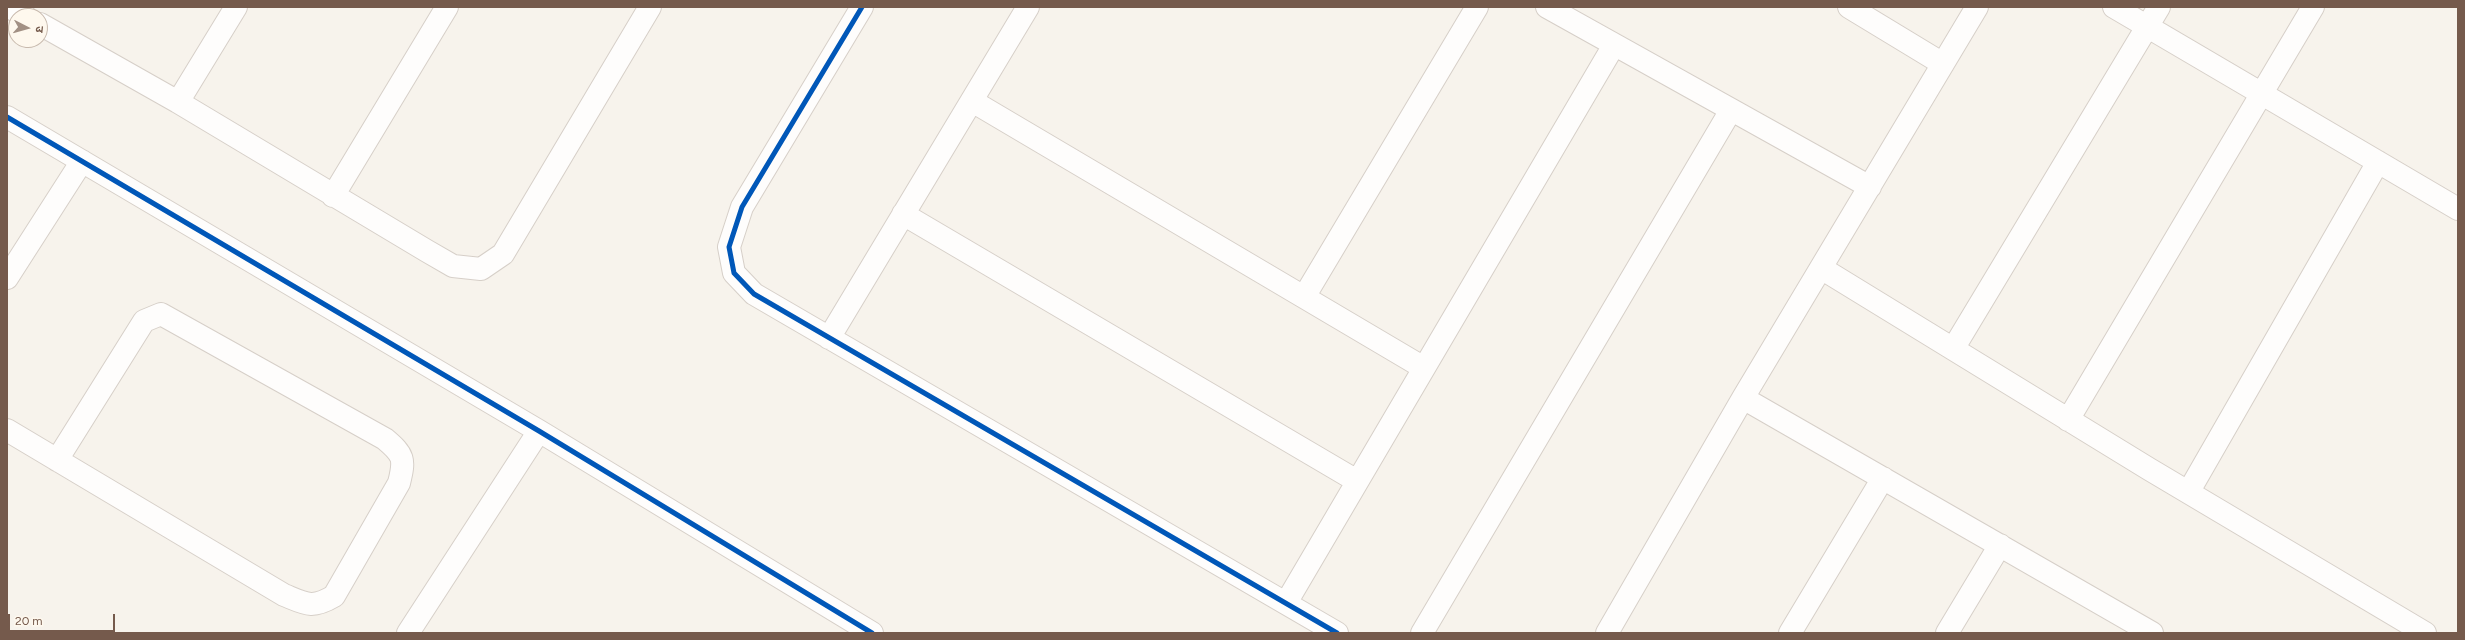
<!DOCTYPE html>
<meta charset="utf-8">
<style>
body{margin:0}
#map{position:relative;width:2465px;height:640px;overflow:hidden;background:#f7f3ec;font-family:Figtree,"Noto Sans Devanagari",sans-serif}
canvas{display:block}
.frame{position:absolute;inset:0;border:8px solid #755a4c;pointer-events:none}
.north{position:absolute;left:8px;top:8px;width:40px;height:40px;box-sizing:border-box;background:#fef8ee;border:1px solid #c7b9ad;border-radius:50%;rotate:96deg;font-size:11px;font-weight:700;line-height:16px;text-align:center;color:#755a4c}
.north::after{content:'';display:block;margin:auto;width:14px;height:18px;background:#a29084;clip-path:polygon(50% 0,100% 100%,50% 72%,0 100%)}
.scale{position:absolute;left:8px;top:614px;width:107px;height:18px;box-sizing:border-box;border:2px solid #755a4c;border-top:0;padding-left:5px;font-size:12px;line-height:14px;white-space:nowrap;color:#755a4c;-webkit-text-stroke:3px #fef8ee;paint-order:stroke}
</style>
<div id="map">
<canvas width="2465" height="640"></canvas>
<div class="frame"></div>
<div class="north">उ</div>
<div class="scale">20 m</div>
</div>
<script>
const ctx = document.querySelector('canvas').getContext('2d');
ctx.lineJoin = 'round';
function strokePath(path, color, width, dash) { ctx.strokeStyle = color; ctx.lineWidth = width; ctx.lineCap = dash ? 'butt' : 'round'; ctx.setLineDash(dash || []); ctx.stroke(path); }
const street = new Path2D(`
 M9 7 25 16
 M862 7 742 207 729 247 734 273 754 294 1337 633
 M1547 7 1870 187
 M1849 7 1943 64
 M2114 7 2458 209
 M40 24 178 102 427 251 453 266 481 269 503 254 650 7
 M972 101 1424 368
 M178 102 236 7
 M7 117 539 431 872 633
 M333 196 447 7
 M903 214 1357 481
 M1821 268 2149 469 2425 633
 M7 278 82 161
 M1304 297 1477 7
 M829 338 1028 7
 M1953 349 2159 7
 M1743 398 2152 633
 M2068 420 2313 7
 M7 430 284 595C306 604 312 609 334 596L399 483C405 459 404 455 385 439L161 314 144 321 57 460
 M2189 491 2378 162
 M1286 603 1614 45
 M408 633 539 431
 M1422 633 1731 110
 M1607 633 1743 398 1977 7
 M1790 633 1883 478
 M1947 633 2000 545`);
const cycleway = new Path2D(`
 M862 7 742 207 729 247 734 273 754 294 1337 633
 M7 117 539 431 872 633`);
strokePath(street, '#d6cfc8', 24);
strokePath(street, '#fefdfc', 22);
strokePath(cycleway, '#0057b8', 5);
</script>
